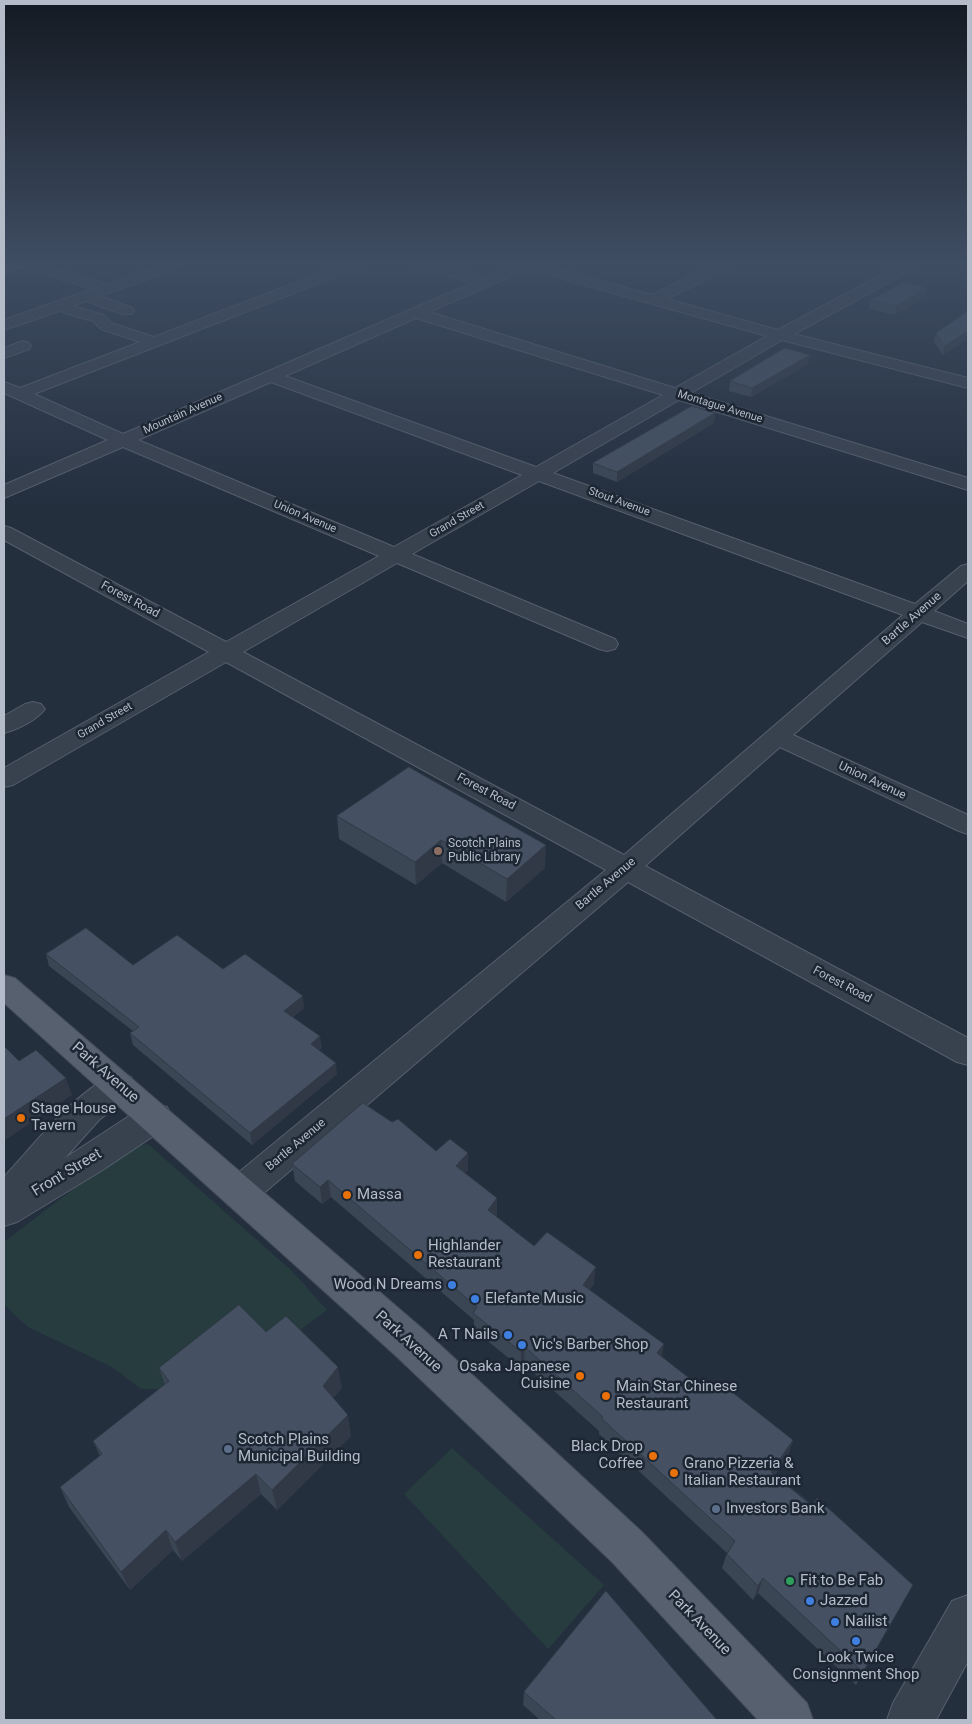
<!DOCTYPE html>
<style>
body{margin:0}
#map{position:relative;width:972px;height:1724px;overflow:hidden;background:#242f3e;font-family:Roboto,sans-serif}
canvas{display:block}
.frame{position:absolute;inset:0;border:5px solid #b4bcc9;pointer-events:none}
</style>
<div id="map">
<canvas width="972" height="1724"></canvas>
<div class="frame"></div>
</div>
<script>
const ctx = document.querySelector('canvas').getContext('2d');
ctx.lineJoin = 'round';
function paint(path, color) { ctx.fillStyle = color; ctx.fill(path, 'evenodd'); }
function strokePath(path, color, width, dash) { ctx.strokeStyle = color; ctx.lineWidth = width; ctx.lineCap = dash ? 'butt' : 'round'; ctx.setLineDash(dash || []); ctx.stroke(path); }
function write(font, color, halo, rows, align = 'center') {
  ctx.font = font + ' Roboto,sans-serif'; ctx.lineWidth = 5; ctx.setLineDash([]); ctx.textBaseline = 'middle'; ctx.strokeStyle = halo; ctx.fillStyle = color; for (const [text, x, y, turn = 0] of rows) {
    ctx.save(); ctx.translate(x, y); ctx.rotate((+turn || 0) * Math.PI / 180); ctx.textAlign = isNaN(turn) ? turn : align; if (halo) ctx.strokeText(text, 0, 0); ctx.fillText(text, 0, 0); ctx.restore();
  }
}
const green = new Path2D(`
 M148 1144 291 1270 327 1310 291 1337 166 1389H141L112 1367 28 1327 4 1305V1242L127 1148Z
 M452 1448 604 1585 548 1649 404 1494Z`);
const minor = new Path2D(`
 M18 264H39L106 284 165 264H185L183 267 100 296 132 308 134 311 132 314H122L86 301 73 306 103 315 111 323 154 337 344 264H363L361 267 34 394 123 434 472 283 416 267 414 264H436L484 277 516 264H540L652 295 715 264H733L731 267 667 299 778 330 902 264H919L917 267 794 334 968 378V388L782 340 691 393 968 478V490L679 400 553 473 915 604 961 566 968 564V581L934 611 968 624V638L922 622 793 735 968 815V834L959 831 780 747 645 866 968 1038V1065L957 1062 628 882 251 1204 239 1208 227 1204 221 1193 227 1182 606 870 226 662 13 785 4 787V768L209 652 4 540V526L11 528 226 642 379 556 123 447 4 498V485L108 440 4 393V382L20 388 140 342 101 329 93 321 59 311 4 330V320L92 289 20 267ZM527 269 767 336 675 388 429 312ZM416 318 663 395 536 467 285 376ZM271 382 522 475 394 547 138 440ZM539 481 903 615 624 855 243 652 397 563 599 649 607 651 615 649 618 644 615 639 412 554Z
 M23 341 29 343 31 346 29 349 4 358V348Z
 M33 702 41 704 45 709C37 720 17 730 4 733V716L25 704Z
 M119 1073 131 1077 135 1086 131 1095 99 1120 65 1158 143 1107 155 1104 167 1107 172 1117 167 1127 101 1171 17 1222 4 1226V1177C33 1146 79 1086 119 1073Z
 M968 1595V1661L936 1720H887L893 1703 952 1601Z`);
const major = new Path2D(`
 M4 975 15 978 424 1330 642 1532 807 1703 813 1720H758L612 1562 396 1356 4 1003Z`);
const highway = new Path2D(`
 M7 264H29L27 267 4 273V265Z`);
const wall = new Path2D(`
 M927 288 926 296 895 315 869 309 871 300Z
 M968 311 943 355 934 342 936 333Z
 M808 364 751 397 729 391 730 381Z
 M715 413 714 423 617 482 593 473V463Z
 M409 767 545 868 506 902 442 863 416 885 339 839 337 816Z
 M46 954 133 965 223 969 304 1008 293 1017 322 1047 319 1050 337 1074 252 1145 133 1045 130 1033 133 1031 49 966Z
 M436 1151 468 1170 465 1173 497 1198V1215L496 1216 534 1246 594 1284 590 1290 662 1357 707 1392 793 1440 788 1456 775 1475 913 1585 856 1685 758 1593 753 1600 722 1568 727 1553 599 1434V1431L524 1364 521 1368 474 1330V1320L331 1197 322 1204 295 1181 292 1164Z
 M266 1332 342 1388 333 1398 351 1436 277 1510 261 1494 182 1561 173 1550 130 1590 69 1507 60 1487 100 1456 93 1441 165 1385 159 1368Z
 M524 1692 717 1720H540L523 1705Z`);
const shadedWall = new Path2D(`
 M927 288 926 296 895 315 896 306Z
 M968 331V339L943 355 945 346Z
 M810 355 808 364 751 397 752 388Z
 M715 413 714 423 617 482V472Z
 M441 840 442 863 416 885 415 862Z
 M546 845 545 868 506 902 507 879Z
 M303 996 304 1008 286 1022 284 1011Z
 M320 1036 322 1047 313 1056 311 1044Z
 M336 1063 337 1074 252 1145 250 1133Z
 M66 1078 72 1095 4 1141V1119Z
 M468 1153V1170L456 1183V1166Z
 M328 1180 331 1197 322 1204 320 1187Z
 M497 1198V1215L488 1228V1210Z
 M596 1267 594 1284 582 1302 583 1285Z
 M664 1344 661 1361 657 1353Z
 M525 1347 524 1364 521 1368V1352Z
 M338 1367 342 1388 326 1407 323 1386Z
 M348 1415 351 1436 277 1510 272 1490Z
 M793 1440 788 1456 766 1488 771 1472Z
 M256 1474 261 1494 182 1561 175 1542Z
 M166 1530 173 1550 130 1590 121 1572Z
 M763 1578 758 1593 753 1600 758 1586Z`);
const building = new Path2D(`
 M904 282 927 288 896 306 871 300Z
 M968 311V331L945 346 936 333Z
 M785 348 810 355 752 388 730 381Z
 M692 406 715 413 617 472 593 463Z
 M409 767 546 845 507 879 441 840 415 862 337 816Z
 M86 928 133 965 177 935 223 969 245 954 303 996 284 1011 320 1036 311 1044 336 1063 250 1133 130 1033 139 1027 46 954Z
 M4 1046 19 1061 36 1050 66 1078 4 1119Z
 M363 1103 392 1122 398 1119 436 1151 450 1139 468 1153 456 1166 497 1198 488 1210 534 1246 547 1232 596 1267 583 1285 664 1344 657 1353 707 1392 718 1381 793 1440 771 1472 812 1506 817 1498 913 1585 863 1672 763 1578 758 1586 727 1554 735 1541 601 1418 603 1417 525 1347 521 1352 473 1313 477 1307 328 1180 320 1187 292 1164Z
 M239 1305 266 1332 286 1316 338 1367 323 1386 348 1415 272 1490 256 1474 175 1542 166 1530 121 1572 60 1487 102 1454 93 1441 169 1381 159 1368Z
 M606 1591 717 1720H556L524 1692Z`);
const markers = [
 [438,851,5,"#8d6e63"],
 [21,1118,5,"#e8710a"],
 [347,1195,5,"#e8710a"],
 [418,1255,5,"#e8710a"],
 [452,1285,5,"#3f7fe0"],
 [475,1299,5,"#3f7fe0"],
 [508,1335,5,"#3f7fe0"],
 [522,1345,5,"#3f7fe0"],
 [580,1376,5,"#e8710a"],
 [606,1396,5,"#e8710a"],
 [228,1449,5,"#5c6f8a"],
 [653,1456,5,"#e8710a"],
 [674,1473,5,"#e8710a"],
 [716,1509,5,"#5c6f8a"],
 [790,1581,5,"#2e9e5b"],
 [810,1601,5,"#3f7fe0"],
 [835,1622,5,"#3f7fe0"],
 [856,1641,5,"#3f7fe0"]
];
const farStreetnames = [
 ["Montague Avenue",720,407,17],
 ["Mountain Avenue",183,414,-24],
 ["Stout Avenue",619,502,20],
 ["Union Avenue",305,517,23],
 ["Grand Street",457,520,-30],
 ["Grand Street",105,721,-30]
];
const streetNames = [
 ["Forest Road",130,600,28],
 ["Bartle Avenue",912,619,-41],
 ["Union Avenue",872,781,25],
 ["Forest Road",486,792,28],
 ["Bartle Avenue",606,884,-40],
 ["Forest Road",842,985,28],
 ["Bartle Avenue",296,1145,-40]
];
const poiNames = [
 ["Scotch Plains",448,844],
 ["Public Library",448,858]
];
const nearStreetnames = [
 ["Park Avenue",105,1073,41],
 ["Front Street",67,1173,-31],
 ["Park Avenue",408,1342,42],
 ["Park Avenue",699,1623,46]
];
const nearPoinames = [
 ["Stage House",31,1109],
 ["Tavern",31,1126],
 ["Massa",357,1195],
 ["Highlander",428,1246],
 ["Restaurant",428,1263],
 ["Wood N Dreams",442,1285,"right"],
 ["Elefante Music",485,1299],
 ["A T Nails",498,1335,"right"],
 ["Vic's Barber Shop",532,1345],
 ["Osaka Japanese",570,1367,"right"],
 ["Cuisine",570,1384,"right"],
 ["Main Star Chinese",616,1387],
 ["Restaurant",616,1404],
 ["Scotch Plains",238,1440],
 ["Municipal Building",238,1457],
 ["Black Drop",643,1447,"right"],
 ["Coffee",643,1464,"right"],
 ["Grano Pizzeria &",684,1464],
 ["Italian Restaurant",684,1481],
 ["Investors Bank",726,1509],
 ["Fit to Be Fab",800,1581],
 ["Jazzed",820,1601],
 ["Nailist",845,1622],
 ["Look Twice",856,1658,"center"],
 ["Consignment Shop",856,1675,"center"]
];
paint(green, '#263c3f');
strokePath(minor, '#565f6c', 2);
strokePath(major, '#414a57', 2);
strokePath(highway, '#434c59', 2);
paint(minor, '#38414e');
paint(major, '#56606e');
paint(highway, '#746855');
paint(wall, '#3b4654');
paint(shadedWall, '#303945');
paint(building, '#455162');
strokePath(building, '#303945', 1);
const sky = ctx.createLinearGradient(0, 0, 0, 505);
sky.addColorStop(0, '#141a22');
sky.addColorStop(0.52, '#3f4d63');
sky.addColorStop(1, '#3f4d6300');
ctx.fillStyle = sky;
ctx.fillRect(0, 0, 972, 505);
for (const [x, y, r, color] of markers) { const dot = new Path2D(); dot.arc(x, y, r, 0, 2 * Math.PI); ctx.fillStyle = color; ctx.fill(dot); strokePath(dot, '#1d2633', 2); }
write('11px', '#b4bcc9', '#1d2633', farStreetnames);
write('12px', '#b4bcc9', '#1d2633', streetNames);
write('12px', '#b4bcc9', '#1d2633', poiNames, 'left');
write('15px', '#b4bcc9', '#1d2633', nearStreetnames);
write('15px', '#b4bcc9', '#1d2633', nearPoinames, 'left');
</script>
